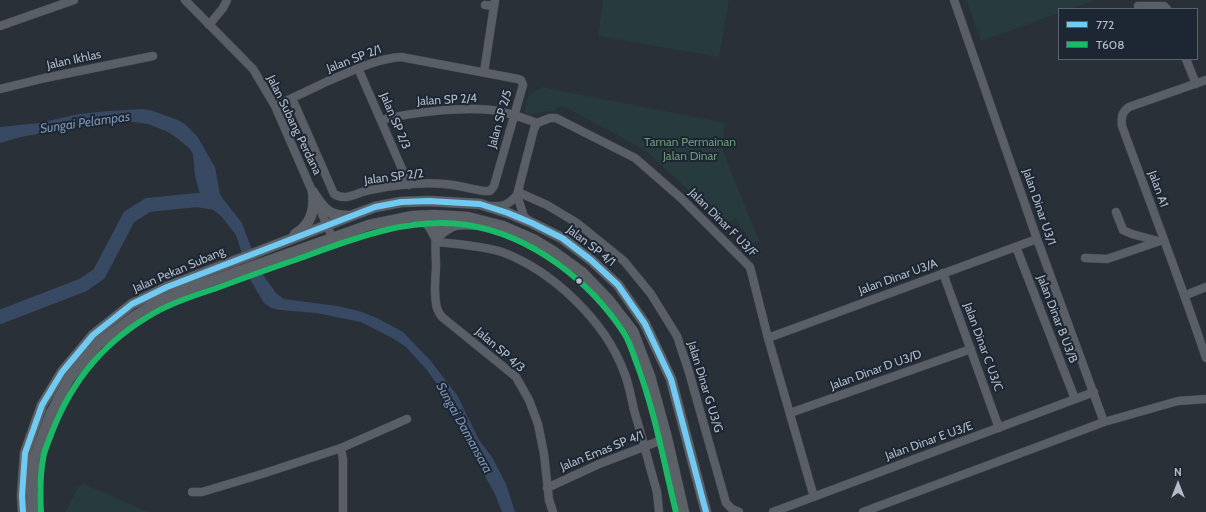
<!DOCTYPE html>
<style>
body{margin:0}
#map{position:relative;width:1206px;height:512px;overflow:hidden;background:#2a3038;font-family:Cabin,sans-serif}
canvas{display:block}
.legend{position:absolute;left:1058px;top:8px;width:140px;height:52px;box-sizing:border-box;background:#1d2633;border:1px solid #59626f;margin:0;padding:5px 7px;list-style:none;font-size:12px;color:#b4bcc9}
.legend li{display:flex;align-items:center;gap:8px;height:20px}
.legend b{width:20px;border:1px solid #59626f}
.north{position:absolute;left:1158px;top:464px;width:40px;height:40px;-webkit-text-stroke:3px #1d2633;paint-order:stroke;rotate:0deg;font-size:11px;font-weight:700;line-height:16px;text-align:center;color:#b4bcc9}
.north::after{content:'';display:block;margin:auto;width:14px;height:18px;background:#b4bcc9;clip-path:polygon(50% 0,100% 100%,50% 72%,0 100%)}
</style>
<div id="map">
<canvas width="1206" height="512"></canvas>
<ul class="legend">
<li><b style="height:5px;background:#71caf2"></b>772</li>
<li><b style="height:5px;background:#1ab867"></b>T608</li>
</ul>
<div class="north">N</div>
</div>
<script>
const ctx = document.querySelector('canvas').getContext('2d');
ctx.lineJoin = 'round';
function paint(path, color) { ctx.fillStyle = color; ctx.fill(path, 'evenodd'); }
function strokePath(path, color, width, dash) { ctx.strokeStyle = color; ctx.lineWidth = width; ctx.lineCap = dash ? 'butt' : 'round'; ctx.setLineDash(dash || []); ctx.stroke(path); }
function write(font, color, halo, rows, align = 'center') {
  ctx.font = font + ' Cabin,sans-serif'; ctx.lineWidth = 4; ctx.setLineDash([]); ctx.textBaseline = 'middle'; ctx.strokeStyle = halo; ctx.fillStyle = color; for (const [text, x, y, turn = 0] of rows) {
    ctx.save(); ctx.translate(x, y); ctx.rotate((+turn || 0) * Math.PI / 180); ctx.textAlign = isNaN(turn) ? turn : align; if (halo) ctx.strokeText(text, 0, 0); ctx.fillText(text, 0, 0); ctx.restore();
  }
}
const green = new Path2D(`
 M603 0H729L719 57 598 36Z
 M966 0H1095L1070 9H1059V13L981 41Z
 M542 87 725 123 722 149 759 241 752 243 736 219 721 226 713 213 645 150 565 107 559 106 555 111C547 111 537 112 531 116L524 112 529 94Z
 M84 484 148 512H66L79 486Z`);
const water = new Path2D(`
 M143 109 150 110 178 120 185 124 197 136 215 167 220 194 223 199 242 223 259 269 276 293 284 299 337 306 359 311 377 318 403 332 430 360 457 395 479 440 492 457 506 484 515 512H502L495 494 461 433 445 396 427 370 406 347 394 339 361 322 316 313 280 310 271 308 264 303 251 281 236 235 221 216 207 205 200 194 195 176 193 154 190 149 177 138 168 132 148 124 127 121 89 124 21 137 0 143V127L39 123 79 114 109 111Z`);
const river = new Path2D(`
 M0 317 83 285 99 274 129 217 148 205 197 200 216 203`);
const minor = new Path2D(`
 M185 0 253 69 275 106 332 237
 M954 0 1037 239 1104 422
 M485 5 494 6
 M1138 6H1164L1167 9
 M209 25 223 8 227 0
 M0 26 74 0
 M1186 59 1196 84
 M358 68 409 185
 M484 72 495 0
 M1206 80 1129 107C1122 112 1121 117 1122 126 1150 203 1180 280 1206 358
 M0 89 45 78 153 56
 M275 106C292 98 310 90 328 81 352 71 375 59 401 57L518 79 521 80 523 85 494 186 490 191H484C471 189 458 185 444 184 420 182 394 185 370 190 357 192 347 202 334 194L292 98
 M381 120C413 112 460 107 492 110 508 112 523 118 537 123
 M537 123 550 118H556L635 158 681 198 750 267 768 338 814 497
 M518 192 547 205 577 223 624 261 651 294 677 336 689 372 726 503 732 509 739 512
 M492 206C504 207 509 204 517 195
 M1116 212 1123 230 1132 234 1158 241
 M441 215C433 230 436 252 436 268 435 280 434 292 436 303 436 309 439 313 442 317L516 377 529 400 538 424 544 454 549 500 553 512
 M530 221 524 217 517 195 534 129 537 123
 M436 242C457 244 483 246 502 252 553 271 605 321 624 372 629 384 631 397 634 410 642 437 649 464 657 492L659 512
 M1016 247 1075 399
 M1085 258 1107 259 1163 240
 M943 273 999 428
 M1186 295 1206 287
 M768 338 1037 239
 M790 413 971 349
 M341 448 343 459V512
 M547 488 599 464 667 438
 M192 492H202L262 474 341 448 407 419
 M773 512 1094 392
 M863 512 1104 422 1178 401 1206 399`);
const major = new Path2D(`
 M314 194C324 209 329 216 348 216
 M414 217C428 222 430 225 436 238 454 221 459 224 481 225
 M295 234C311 225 315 209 313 192
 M23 512 22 496 25 453 42 405 62 372 93 335 132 304 167 287 351 216 375 207 401 202 429 201 480 204 508 213 532 223 562 238 591 260 618 285 645 324 671 379 706 512
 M33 512 32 490 35 456 51 413 69 379 98 344 135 316 154 304 186 290 369 225 413 216 434 215 468 217 503 226 533 239 553 251 582 272 609 300 633 331 650 376 667 438 684 512`);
const bus1 = new Path2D(`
 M23 512 22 496 25 453 42 405 62 372 93 335 132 304 167 287 375 207 401 202 429 201 480 204 508 213 532 223 562 238 591 260 618 285 645 324 671 379 706 512`);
const bus2 = new Path2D(`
 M41 512C40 494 40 476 43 459 44 450 49 441 52 432 73 378 106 340 156 312 174 302 195 295 214 289 241 279 268 269 295 260 350 240 407 216 467 225 531 235 589 280 624 333 630 342 633 354 637 364 655 412 664 463 676 512`);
const markers = [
 [579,281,3.5,"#b4bcc9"]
];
const streetNames = [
 ["Jalan SP 2/1",354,59,-21],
 ["Jalan Ikhlas",74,60,-12],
 ["Jalan SP 2/4",447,100,-3],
 ["Jalan SP 2/5",500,119,-74],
 ["Jalan SP 2/3",395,121,67],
 ["Jalan Subang Perdana",294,125,64],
 ["Jalan SP 2/2",394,177,-7],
 ["Jalan A1",1158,189,70],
 ["Jalan Dinar U3/1",1039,207,71],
 ["Jalan Dinar F U3/F",723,223,45],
 ["Jalan SP 4/1",591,246,38],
 ["Jalan Pekan Subang",179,270,-23],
 ["Jalan Dinar U3/A",898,277,-20],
 ["Jalan Dinar B U3/B",1057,319,69],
 ["Jalan Dinar C U3/C",983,347,70],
 ["Jalan SP 4/3",500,350,41],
 ["Jalan Dinar D U3/D",876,370,-20],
 ["Jalan Dinar G U3/G",705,387,73],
 ["Jalan Dinar E U3/E",929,441,-20],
 ["Jalan Emas SP 4/1",602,451,-22]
];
const parkNames = [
 ["Taman Permainan",690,142],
 ["Jalan Dinar",690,156]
];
const waterNames = [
 ["Sungai Pelampas",85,123,-8],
 ["Sungai Damansara",464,428,61]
];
paint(green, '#273a3e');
paint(water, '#384963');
strokePath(river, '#384963', 14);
strokePath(minor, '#484c53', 9);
strokePath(major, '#484c55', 11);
strokePath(minor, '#5a5e66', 8);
strokePath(major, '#5c6168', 10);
strokePath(bus1, '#71caf2', 6);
strokePath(bus2, '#1ab867', 6);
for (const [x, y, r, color] of markers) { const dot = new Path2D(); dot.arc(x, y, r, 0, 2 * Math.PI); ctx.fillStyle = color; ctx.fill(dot); strokePath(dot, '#1d2633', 1.5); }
write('12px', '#b4bcc9', '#1d2633', streetNames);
write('12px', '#6b9a76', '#1d2633', parkNames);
write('italic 13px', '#7c92b1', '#1d2633', waterNames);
</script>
